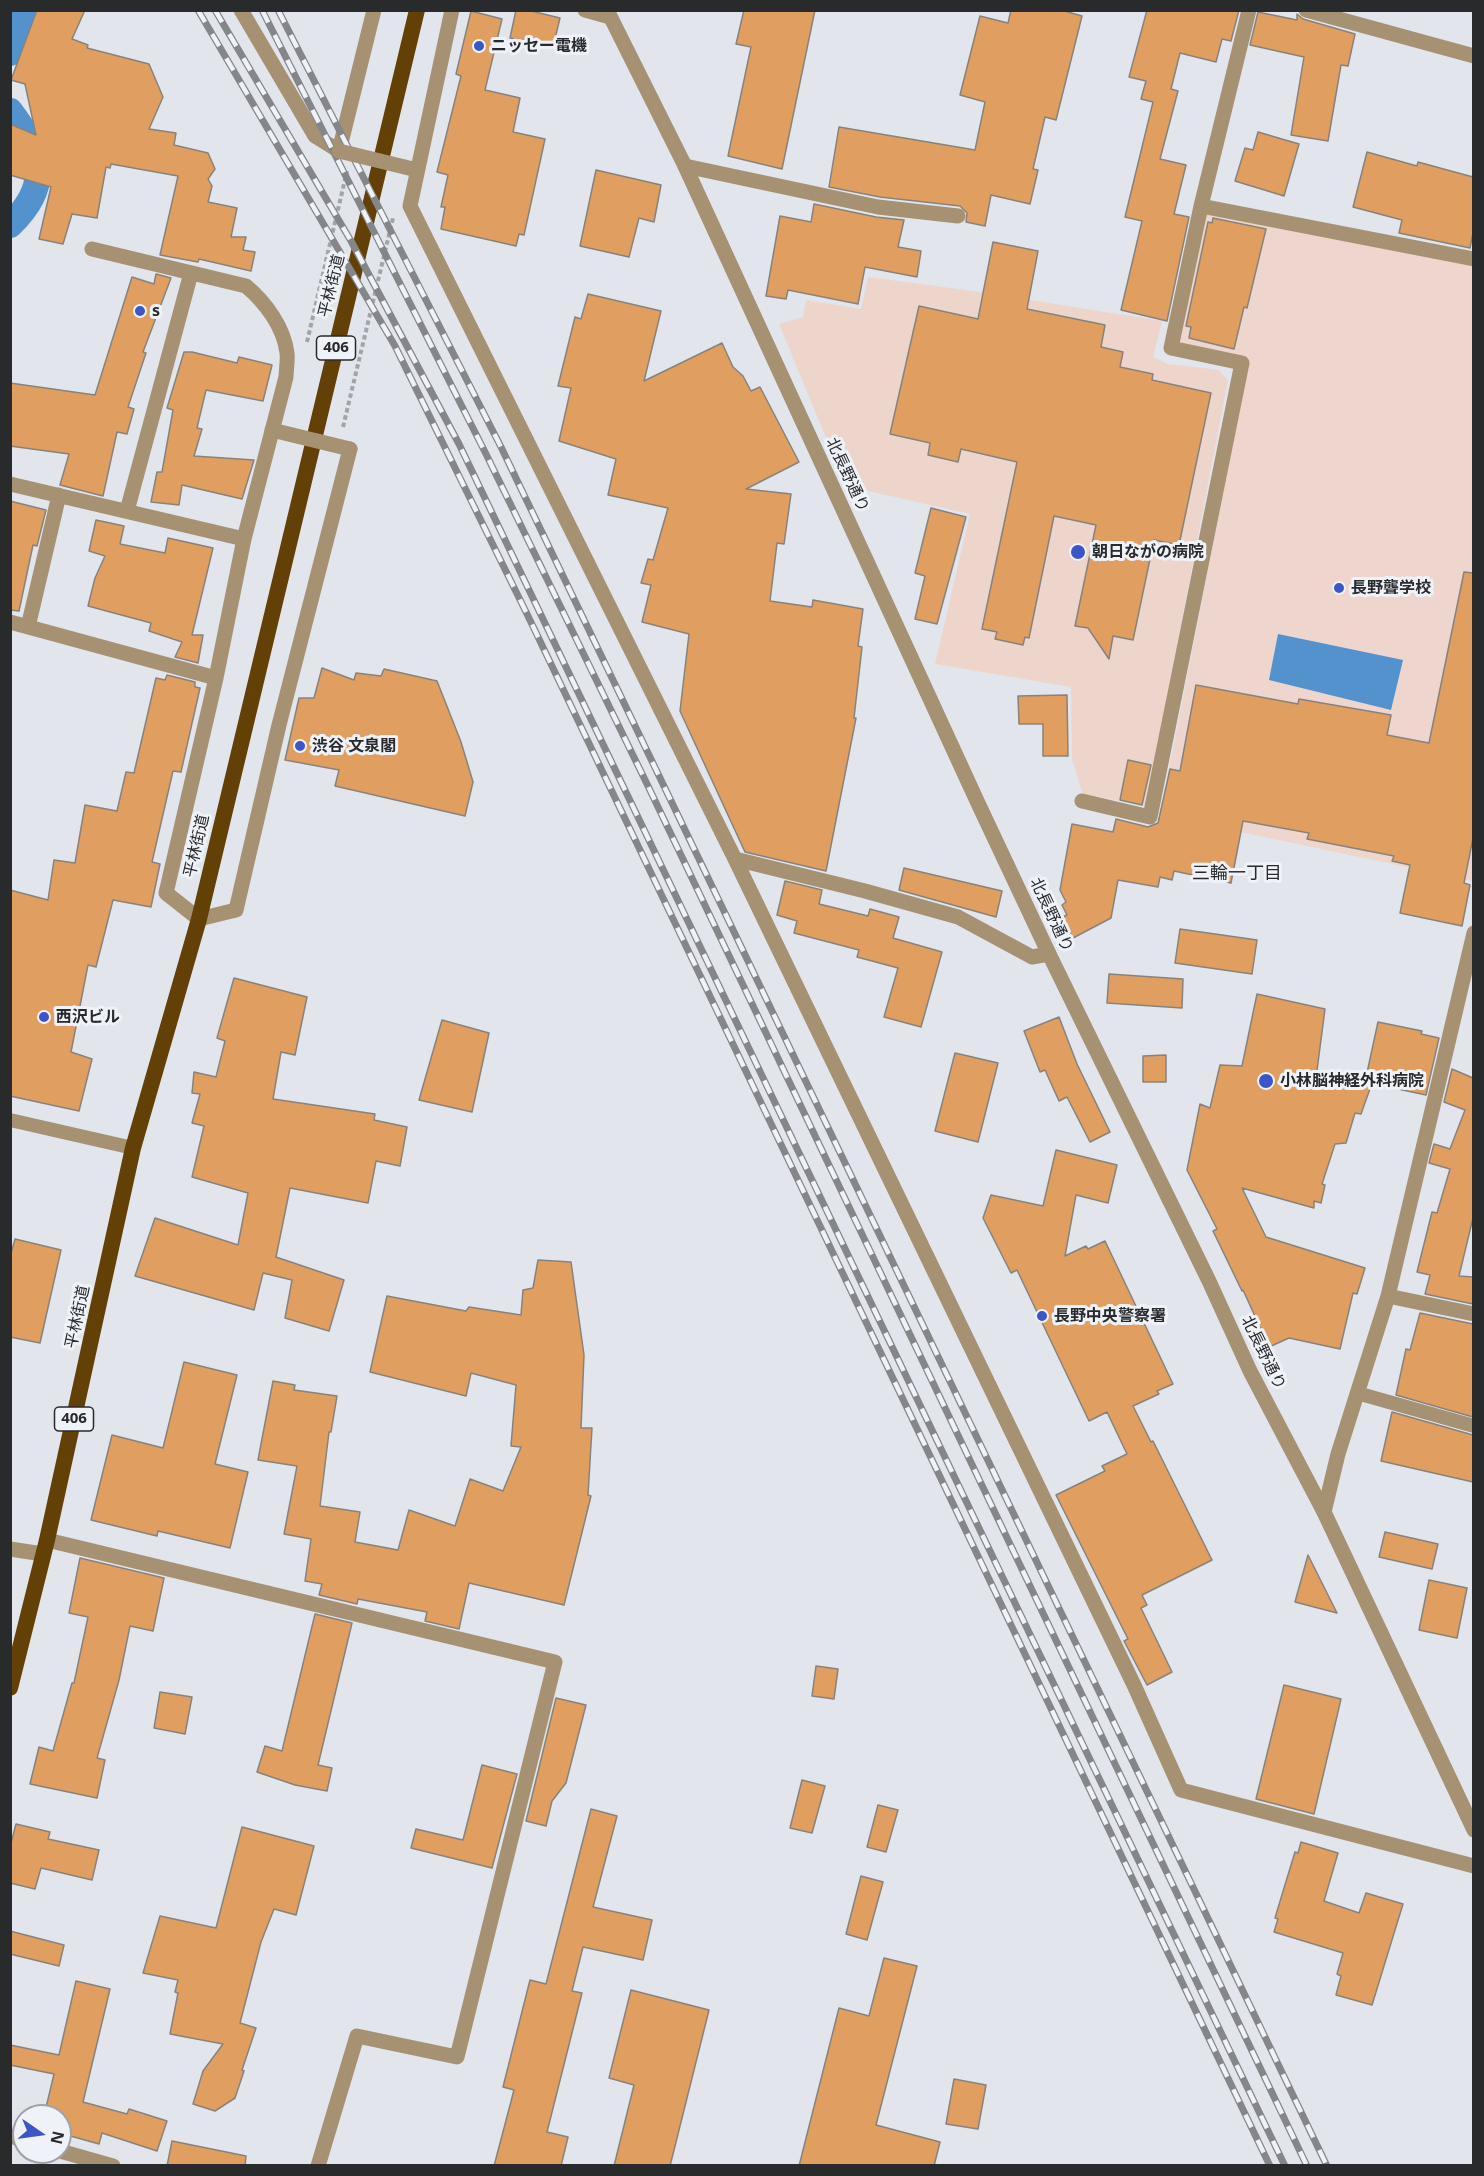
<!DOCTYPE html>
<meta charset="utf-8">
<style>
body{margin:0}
#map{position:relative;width:1484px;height:2176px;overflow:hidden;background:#e2e5ec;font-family:"Noto Sans",sans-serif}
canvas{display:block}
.frame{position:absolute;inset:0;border:12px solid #292a2c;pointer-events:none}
.north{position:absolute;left:12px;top:2104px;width:60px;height:60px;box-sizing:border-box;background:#eff2f9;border:2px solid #a0a2a7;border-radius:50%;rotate:103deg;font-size:16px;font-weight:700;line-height:24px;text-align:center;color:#292a2c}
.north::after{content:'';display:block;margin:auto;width:21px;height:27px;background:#3c55c8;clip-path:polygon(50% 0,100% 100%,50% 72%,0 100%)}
</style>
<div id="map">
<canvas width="1484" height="2176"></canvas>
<div class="frame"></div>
<div class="north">N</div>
</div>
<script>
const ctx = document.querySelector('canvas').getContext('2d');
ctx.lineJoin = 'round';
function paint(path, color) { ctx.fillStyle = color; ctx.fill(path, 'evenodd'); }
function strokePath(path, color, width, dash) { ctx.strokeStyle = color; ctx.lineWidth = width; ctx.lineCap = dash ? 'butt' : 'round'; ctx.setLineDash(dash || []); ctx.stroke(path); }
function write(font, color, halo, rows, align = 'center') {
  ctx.font = font + ' "Noto Sans","Noto Sans JP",sans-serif'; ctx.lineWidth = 6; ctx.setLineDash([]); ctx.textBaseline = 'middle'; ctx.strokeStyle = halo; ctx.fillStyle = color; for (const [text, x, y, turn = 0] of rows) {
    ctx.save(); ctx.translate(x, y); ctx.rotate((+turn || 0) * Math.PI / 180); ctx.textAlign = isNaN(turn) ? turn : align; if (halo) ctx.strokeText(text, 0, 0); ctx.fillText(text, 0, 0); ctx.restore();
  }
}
const education = new Path2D(`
 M1205 211 1473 266V881L1160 815 1249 361 1175 342Z`);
const medical = new Path2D(`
 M868 277 966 290 1162 321 1153 357 1168 364 1219 370 1228 380 1146 806 1083 794 1072 760 1071 687 935 664 970 514 846 486 779 324 803 317 806 300 861 309Z`);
const water = new Path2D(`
 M1278 634 1403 660 1391 710 1269 680Z`);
const canal = new Path2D(`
 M10 53 27 10
 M10 111C42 153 52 185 10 225`);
const building = new Path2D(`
 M37 10H85L72 39 88 45 87 48 149 64 163 97 149 129 176 133 174 145 208 153 215 169 208 179 212 186 208 202 237 208 231 237H246L243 250 255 252 251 271 199 259 198 262 160 255 178 176 111 164 110 168 106 167 97 218 72 214 63 244 39 239 51 187 10 175V124L36 135 25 84 11 80Z
 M516 10H527L560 18 553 47 510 38Z
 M744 10H815L782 169 728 156 751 47 736 44Z
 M1011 10H1061L1082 16 1056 120 1045 117 1033 169 1038 170 1030 204 991 195 985 226 966 222 967 213 960 206 880 197 829 187 839 127 975 150 985 102 960 95 980 16 1008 23Z
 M1147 10H1239L1231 41 1222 39 1216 62 1180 53 1171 89 1178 91 1160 159 1186 165 1174 214 1189 217 1167 321 1121 310 1142 221 1125 217 1153 102 1141 99 1146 81 1129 77Z
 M471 11 502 19 485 90 520 98 513 132 545 139 524 235 519 234 516 246 441 229 445 207H441L448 175 437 172 461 76 456 74Z
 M1258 12 1297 20V14L1303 19 1355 34 1348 66 1341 65 1328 141 1291 135 1304 57 1250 45Z
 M1258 132 1299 144 1284 196 1235 181 1245 148 1253 150Z
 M1367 152 1417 166 1418 162 1473 177V233L1470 248 1399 233 1402 220 1353 207Z
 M596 170 661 185 654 222 639 218 629 257 580 246Z
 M814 204 876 217 904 220 898 247 921 251 917 277 865 267 858 304 788 290 786 299 766 296 780 216 811 222Z
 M1213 218 1266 229 1247 308 1244 307 1234 349 1189 338 1191 327 1186 326 1208 222 1212 223Z
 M993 242 1038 251 1027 309 1105 325 1101 347 1123 352 1120 367 1153 374 1152 380 1211 393 1179 545 1154 540 1133 640 1113 636 1109 659 1088 628 1075 626 1096 525 1054 516 1029 638 1025 637 1023 645 995 639 997 632 982 629 1017 462 961 449 958 462 928 455 930 443 890 434 919 306 978 319Z
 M156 274 171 278 143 352 146 353 128 407 134 409 127 434 117 432 103 496 60 485 69 454 10 446V383L95 395 132 277 154 284Z
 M588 294 661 311 644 381 722 343 733 367 743 376 751 391 760 387 799 462 746 489 791 494 784 544 777 543 770 601 812 607 813 600 863 609 858 646 862 647 854 718H856L826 871 745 852 680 711 689 634 642 622 651 585 641 583 648 559 653 560 668 508 608 495 616 459 559 441 571 388 558 386 575 317 581 319Z
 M184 352H192L237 363 239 357 272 365 263 401 206 390 197 428 202 429 194 456 254 460 242 499 182 485 179 505 151 502 157 472H162L173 410 167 408Z
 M10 501 46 510 37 546 33 545 19 611 10 610Z
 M931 508 966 517 937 624 915 619 925 576 915 573Z
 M96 520 124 526 120 544 165 553 168 538 213 548 192 635H203L198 663 175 657 182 642 149 631 151 623 88 606 95 578 105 556 89 551Z
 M1464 572 1473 573V838L1464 883 1470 885 1462 926 1400 913 1410 865 1392 861 1394 856 1307 839 1309 833 1243 821 1231 883 1174 871 1172 880 1160 877 1158 887 1118 880 1111 918 1073 938 1062 917 1067 915 1062 905 1066 902 1060 890 1072 824 1113 832 1116 819 1148 827 1158 823 1170 769 1180 771 1196 685 1298 704 1299 699 1391 715 1387 735 1429 743Z
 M322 668 354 680 356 673 381 676 384 669 437 681 461 742 473 782 465 816 335 786 339 770 285 760 299 698H314Z
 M167 675 195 682V687L200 688 181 772 173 771 152 862 160 864 151 907 113 900 96 967 88 965 71 1052 92 1059 79 1111 10 1096V890L48 900 54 860 75 863 85 805 117 811 126 772 134 773 156 678 165 680Z
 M1067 695 1068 756H1043V724H1019L1018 696Z
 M1128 760 1151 765 1142 805 1120 800Z
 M904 868 1002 891 996 917 899 890Z
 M785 881 822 890 819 904 868 916 870 909 899 917 893 938 942 952 921 1027 884 1017 898 968 857 957 859 950 794 933 797 921 777 915Z
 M1180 929 1257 940 1252 974 1175 963Z
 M1109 974 1183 979 1182 1008 1107 1003Z
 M234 978 307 997 295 1055 281 1052 273 1099 375 1114 374 1120 407 1127 400 1166 376 1161 368 1203 290 1188 276 1257 344 1280 329 1331 285 1318 292 1280 263 1273 254 1310 135 1276 155 1218 238 1245 248 1193 192 1177 204 1126 192 1123 200 1094 192 1093 194 1072 216 1077 225 1041 217 1038Z
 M1257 994 1325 1009 1316 1078 1371 1086 1361 1114 1355 1113 1346 1143 1335 1144 1322 1184 1325 1185 1321 1203 1314 1201V1208L1242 1188 1266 1237 1365 1268 1357 1294 1353 1293 1340 1349 1289 1338 1269 1347 1243 1290 1242 1291 1213 1231 1217 1229 1187 1170 1200 1104 1210 1108 1220 1065 1242 1066Z
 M1059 1017 1077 1064 1110 1132 1090 1142 1067 1097 1059 1101 1045 1070 1040 1072 1024 1031Z
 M442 1020 489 1033 472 1112 419 1100Z
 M1378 1022 1422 1031 1421 1034 1439 1038 1426 1095 1365 1082Z
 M955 1053 998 1063 978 1142 935 1131Z
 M1166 1055V1082H1143V1056Z
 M1452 1069 1473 1078V1218L1459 1276 1473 1277V1304L1425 1294 1430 1275 1417 1272 1432 1212 1437 1213 1450 1169 1429 1163 1434 1144 1450 1149 1465 1110 1444 1102Z
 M1056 1150 1117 1165 1108 1203 1076 1195 1065 1256 1086 1246 1088 1249 1105 1241 1173 1384 1157 1391 1159 1394 1133 1406 1151 1442 1153 1441 1212 1560 1142 1595 1147 1605 1141 1608 1172 1672 1147 1685 1124 1641 1128 1639 1056 1495 1105 1471 1102 1466 1127 1454 1107 1412 1089 1421 1017 1270 1011 1273 983 1218 991 1195 1043 1206Z
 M15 1239 61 1250 40 1343 10 1337V1257Z
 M538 1260 571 1262 584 1355 581 1428H592L588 1495 591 1496 564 1605 469 1583 459 1629 425 1621 427 1612 358 1599 357 1604 319 1595 322 1584 305 1581 311 1539 284 1534 297 1466 258 1460 273 1381 295 1385 294 1390 337 1396 331 1432H329L320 1506 360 1512 355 1542 398 1550 409 1510 455 1526 470 1479 503 1491 521 1447 511 1446 516 1385 471 1373 466 1396 370 1372 387 1296 466 1311 469 1307 521 1315 523 1290 533 1288Z
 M1420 1313 1473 1324V1417L1396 1395 1406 1349 1410 1350Z
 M184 1362 237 1375 215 1464 248 1472 230 1548 158 1531 157 1536 91 1520 112 1435 163 1448Z
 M1392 1412 1473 1435V1482L1381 1461Z
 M1385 1532 1438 1544 1432 1569 1379 1557Z
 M1308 1555 1337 1613 1295 1602Z
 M80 1558 164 1578 153 1631 130 1626 119 1680 97 1758 105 1760 97 1798 30 1784 39 1747 53 1751 72 1683H74L88 1617 69 1613Z
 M1429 1580 1467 1588 1457 1638 1419 1630Z
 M315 1614 352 1623 318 1765 332 1768 327 1791 295 1785 257 1772 265 1746 282 1751Z
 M816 1666 838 1669 834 1699 812 1696Z
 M1284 1685 1341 1699 1314 1814 1256 1799Z
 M160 1692 192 1697 185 1734 154 1728Z
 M556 1698 586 1705 566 1783 552 1801 546 1826 526 1821Z
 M482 1765 517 1774 492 1868 411 1848 416 1829 463 1840Z
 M802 1780 825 1786 812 1833 790 1828Z
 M878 1805 898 1810 886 1852 867 1847Z
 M591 1809 617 1816 593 1907 652 1920 643 1960 583 1947 572 1991 582 1993 547 2132 568 2137 561 2166H494L514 2090 503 2087 530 1980 546 1984Z
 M16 1824 50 1832 48 1839 99 1850 92 1880 41 1868 35 1889 10 1883V1847Z
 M242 1827 314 1846 296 1915 274 1909 261 1942 240 2023 256 2028 242 2070 244 2071 235 2098 215 2111 193 2104 203 2071 223 2044 170 2034 178 1993 175 1992 178 1980 143 1973 160 1916 216 1928Z
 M1301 1842 1338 1853 1324 1901 1359 1913 1366 1893 1403 1904 1372 2005 1336 1995 1341 1976 1337 1974 1343 1953 1274 1932 1278 1919 1275 1918 1281 1898 1295 1852 1298 1853Z
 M861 1876 883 1882 867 1940 846 1934Z
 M10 1931 64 1945 59 1966 10 1954Z
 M884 1958 917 1966 876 2125 940 2142 934 2166H799L839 2008 869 2016Z
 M76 1981 110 1989 83 2102 127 2114 129 2109 167 2121 157 2151 102 2133 99 2144 60 2133V2116H44L54 2074 10 2065V2045L59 2055Z
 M631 1990 709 2010 670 2166H614L634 2085 609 2078Z
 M954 2079 986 2085 978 2129 946 2124Z
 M172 2141 246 2156 245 2166H167Z`);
const path = new Path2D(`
 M307 342 347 171
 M343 427 393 218`);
const service = new Path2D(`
 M10 1120 133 1148
 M1357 1393 1474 1426`);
const minor = new Path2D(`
 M241 10 315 136 339 151 374 10
 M452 10 410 206 735 859 1134 1685 1181 1790 1474 1866
 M585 10 610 17
 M685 166 878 207 958 216
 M1201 206 1474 259
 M92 249 246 286C265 302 284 327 287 353 288 361 286 370 286 377L244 539 216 678 166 893 199 919 236 910 279 725 350 449
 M10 484 244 539
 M127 511 191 273
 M10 622 216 678
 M28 627 59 495
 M1082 801 1150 817 1242 363 1171 348 1201 206 1249 10
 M735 859 865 891 958 917 1032 957 1049 954
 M1388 1296 1474 1314
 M1324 1512 1338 1454 1388 1296 1474 933
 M47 1540 555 1662 457 2057 357 2036 318 2166
 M10 1549 43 1554
 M10 2136 24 2140
 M60 2151 113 2166`);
const tertiary = new Path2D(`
 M607 10 685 166 977 801 1049 954 1209 1281 1250 1371 1324 1512 1474 1830
 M1306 10 1474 56`);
const trunk = new Path2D(`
 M10 1688 47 1540 133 1148 199 919 417 10`);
const rail = new Path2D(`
 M198 10 395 346 528 616 1270 2166
 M215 10 351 241 459 444 1285 2166
 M262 10 486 454 648 786 1307 2166
 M278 10 501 447 1327 2166`);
const pedestrianBridge = new Path2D(`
 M339 151 417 170
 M272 430 350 449`);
const markers = [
 [479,46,6,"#3c55c8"],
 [140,311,6,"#3c55c8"],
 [1078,552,8,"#3c55c8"],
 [1339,588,6,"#3c55c8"],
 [300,746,6,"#3c55c8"],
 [44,1017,6,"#3c55c8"],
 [1266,1081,8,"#3c55c8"],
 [1042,1316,6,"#3c55c8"]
];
const shields = [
 [336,348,39],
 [74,1419,39]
];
const shieldNames = [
 ["406",336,348],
 ["406",74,1419]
];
const poiNames = [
 ["ニッセー電機",491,46],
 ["s",152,311],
 ["朝日ながの病院",1092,552],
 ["長野聾学校",1351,588],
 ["渋谷 文泉閣",312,746],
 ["西沢ビル",56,1017],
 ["小林脳神経外科病院",1280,1081],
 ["長野中央警察署",1054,1316]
];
const streetNames = [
 ["平林街道",332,286,-76],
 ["北長野通り",847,475,65],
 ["平林街道",197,846,-77],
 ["北長野通り",1051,915,65],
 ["平林街道",78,1317,-78],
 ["北長野通り",1263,1353,64]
];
const neighbourhoodNames = [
 ["三輪一丁目",1237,874]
];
paint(education, '#eed5cd');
paint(medical, '#edd5cb');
paint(water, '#5492ce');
strokePath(canal, '#5492ce', 26);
paint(building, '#e09f60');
strokePath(building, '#88827d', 1.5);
strokePath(path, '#a1a4a9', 4, [4.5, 3]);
strokePath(service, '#a79173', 14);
strokePath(minor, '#a79173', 15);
strokePath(tertiary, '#a79173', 15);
strokePath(trunk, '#624006', 16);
strokePath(rail, '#84868a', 7);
strokePath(rail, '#eff2f9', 4.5, [14]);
strokePath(pedestrianBridge, '#a79173', 15);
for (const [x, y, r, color] of markers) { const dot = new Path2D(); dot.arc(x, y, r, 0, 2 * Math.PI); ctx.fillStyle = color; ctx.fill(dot); strokePath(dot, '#eff2f9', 2); }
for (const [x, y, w] of shields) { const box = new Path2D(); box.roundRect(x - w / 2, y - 12, w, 24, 4.5); ctx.fillStyle = '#eff2f9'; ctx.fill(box); strokePath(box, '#292a2c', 1.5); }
write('bold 15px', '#292a2c', null, shieldNames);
write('bold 16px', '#292a2c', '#eff2f9', poiNames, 'left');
write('16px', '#292a2c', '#eff2f9', streetNames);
write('18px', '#292a2c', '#eff2f9', neighbourhoodNames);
</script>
